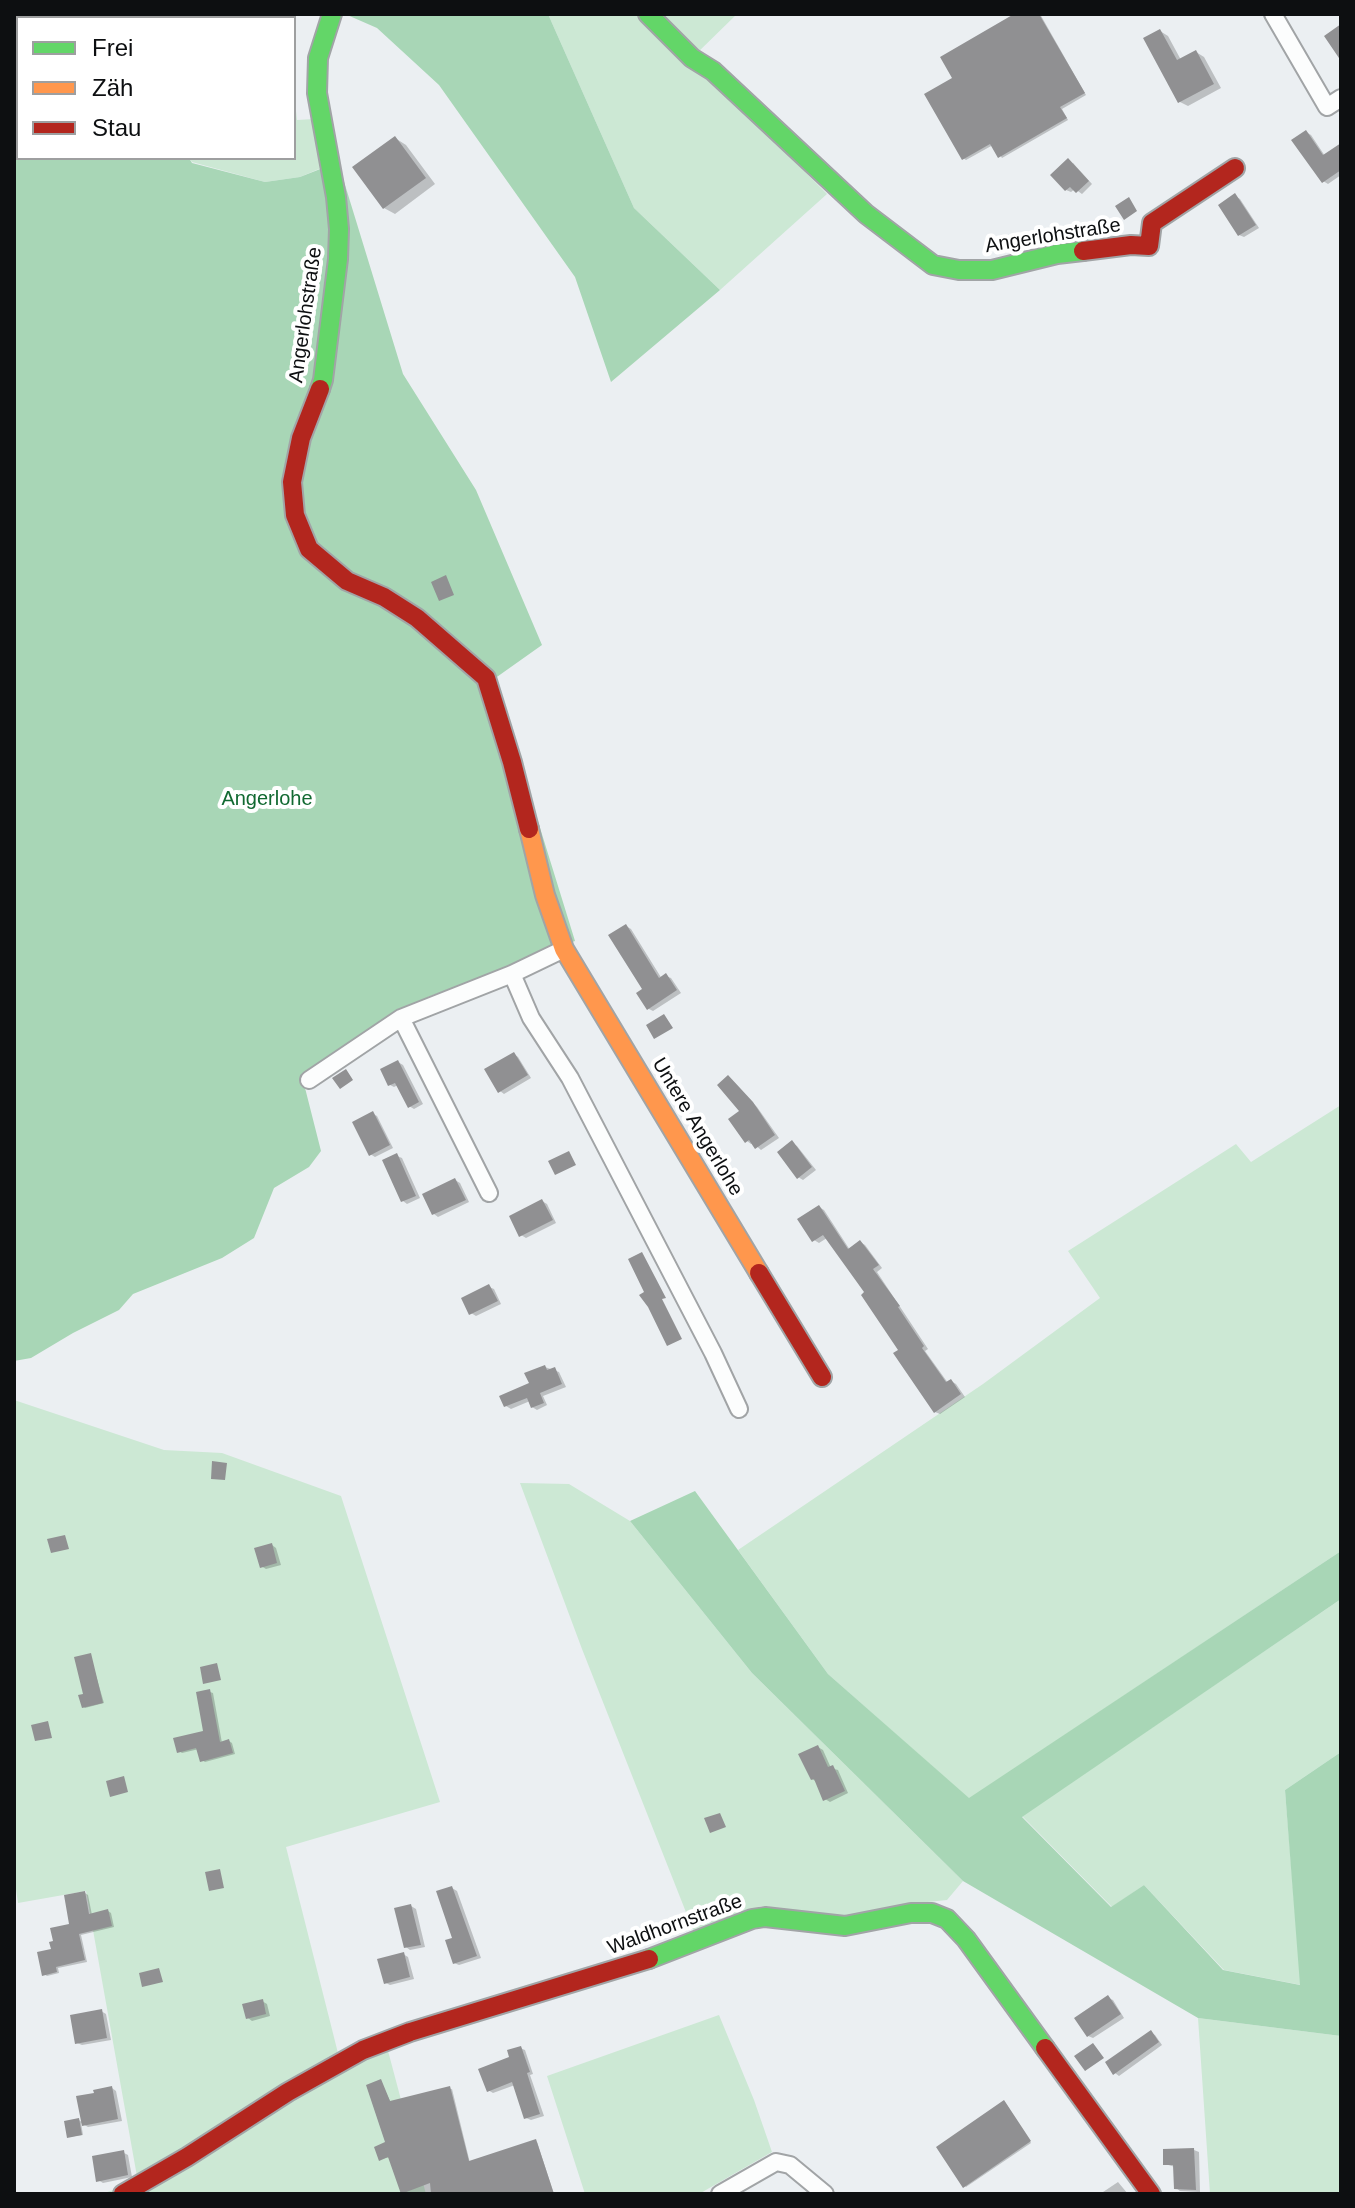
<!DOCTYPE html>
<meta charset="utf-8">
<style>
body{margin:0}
#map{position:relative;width:1355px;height:2208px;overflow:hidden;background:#ebeff2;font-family:Helvetica,sans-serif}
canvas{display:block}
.frame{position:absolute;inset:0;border:16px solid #0d0f11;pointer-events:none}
.legend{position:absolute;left:16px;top:16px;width:280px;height:144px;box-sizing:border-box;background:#fff;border:2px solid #9e9fa0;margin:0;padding:10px 14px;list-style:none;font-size:24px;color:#0d0f11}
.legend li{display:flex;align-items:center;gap:16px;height:40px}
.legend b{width:40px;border:2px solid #9e9fa0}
</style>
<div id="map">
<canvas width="1355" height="2208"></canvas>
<div class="frame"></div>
<ul class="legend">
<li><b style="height:10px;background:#63d668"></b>Frei</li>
<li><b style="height:10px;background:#ff974d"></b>Zäh</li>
<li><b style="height:10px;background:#b3261e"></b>Stau</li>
</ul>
</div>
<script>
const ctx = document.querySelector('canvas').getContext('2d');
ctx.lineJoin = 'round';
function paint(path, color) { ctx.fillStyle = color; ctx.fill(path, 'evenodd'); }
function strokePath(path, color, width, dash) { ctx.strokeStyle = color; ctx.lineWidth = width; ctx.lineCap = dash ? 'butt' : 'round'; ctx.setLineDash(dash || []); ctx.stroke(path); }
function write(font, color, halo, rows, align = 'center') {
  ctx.font = font + ' Helvetica,sans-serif'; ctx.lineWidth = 8; ctx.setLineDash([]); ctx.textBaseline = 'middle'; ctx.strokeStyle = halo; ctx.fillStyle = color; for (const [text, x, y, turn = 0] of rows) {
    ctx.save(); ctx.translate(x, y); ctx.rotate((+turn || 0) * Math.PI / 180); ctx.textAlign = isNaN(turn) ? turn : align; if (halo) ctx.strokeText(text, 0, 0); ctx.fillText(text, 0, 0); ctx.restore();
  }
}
const green = new Path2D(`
 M548 14H737L692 58 827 194 720 290 634 208Z
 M294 93 297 120 314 119 326 166 300 177 265 182 192 162 189 158H294Z
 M1341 1105V1551L969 1799 828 1674 738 1550 983 1384 1100 1298 1068 1251 1236 1144 1251 1162Z
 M14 1400 164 1450 222 1453 341 1496 440 1802 286 1847 342 2069 387 2047 426 2194H101L138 2182 86 1891 18 1903 14 1875Z
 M520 1483 569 1484 630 1521 752 1673 963 1881 947 1900 918 1903 836 1918 817 1913 761 1906 695 1935 582 1649Z
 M1341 1599V1752L1285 1790 1301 1985 1224 1970 1144 1885 1112 1907 1022 1816Z
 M719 2015 754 2100 772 2152 699 2194H585L547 2076Z
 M1198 2018 1341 2036V2194H1210Z`);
const forest = new Path2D(`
 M14 14H252L247 18H18V158H189L192 163 265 182 300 177 338 162 403 374 476 490 542 645 494 679 575 941 428 997 303 1080 321 1151 309 1167 274 1188 254 1238 222 1258 133 1294 119 1310 73 1333 31 1358 14 1361Z
 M345 14H548L634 208 720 290 611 382 575 277 439 85 377 28Z
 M695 1491 828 1674 969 1798 1341 1551V1599L1022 1817 1111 1907 1144 1885 1223 1970 1300 1985 1285 1790 1341 1752V2036L1198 2018 963 1881 752 1673 630 1521Z`);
const shadow = new Path2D(`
 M1018 14H1040L1086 95 1062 109 1068 120 1002 158 993 145 966 160 963 158 955 79Z
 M1160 31 1168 36 1181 60 1196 52 1204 57 1221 88 1188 106 1180 102Z
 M1306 132 1311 135 1325 156 1341 145V175L1328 184 1323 181Z
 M395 138 406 145 435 184 395 214 384 208Z
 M1073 163 1092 184 1082 194 1075 189 1071 192 1066 190Z
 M1235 196 1240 199 1259 228 1244 237 1239 235Z
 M626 926 631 929 662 979 666 976 671 978 681 993 653 1011 649 1009Z
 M514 1054 518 1057 531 1078 504 1094 500 1091Z
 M398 1062 403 1065 423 1104 414 1109 409 1106 398 1085 394 1087 390 1085Z
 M728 1078 757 1107 779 1138 761 1150 753 1143 751 1144 747 1141 742 1112Z
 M373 1114 377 1116 393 1148 375 1157 370 1154Z
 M792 1143 797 1146 816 1170 803 1180 798 1177Z
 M397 1156 402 1158 420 1198 407 1204 403 1201Z
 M455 1180 460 1183 469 1202 438 1217 434 1214Z
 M542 1201 547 1204 556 1223 526 1238 521 1235Z
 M819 1207 824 1210 850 1250 860 1242 865 1245 882 1268 877 1272 928 1349 925 1351 948 1383 951 1381 956 1384 965 1397 940 1414 935 1412 867 1292 827 1238 819 1243 814 1240Z
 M489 1287 494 1289 501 1304 476 1316 471 1313Z
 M545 1367 559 1372 566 1387 543 1396 547 1405 537 1410 532 1407 530 1401 511 1409 506 1406 531 1384Z
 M272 1545 276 1548 281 1565 266 1569 261 1566Z
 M90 1655 104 1703 85 1708 84 1707Z
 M210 1692 213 1693 222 1743 229 1741 232 1743 235 1754 205 1762 202 1760 199 1749 182 1753 179 1751 206 1732Z
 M818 1747 823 1750 831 1768 838 1770 848 1793 830 1802 825 1799 817 1782 812 1779Z
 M452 1888 457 1891 481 1958 459 1965 454 1963Z
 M85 1893 88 1895 92 1915 108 1911 111 1913 114 1927 81 1935 87 1962 58 1968 59 1973 47 1976 44 1974 53 1951 72 1926Z
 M411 1906 416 1909 425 1947 410 1950 406 1947Z
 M403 1954 408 1957 414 1979 390 1985 386 1983Z
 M1108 1998 1113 2000 1124 2018 1093 2038 1088 2036Z
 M262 2001 267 2004 270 2016 252 2021 248 2018Z
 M101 2011 106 2014 111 2040 82 2045 77 2043Z
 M1151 2033 1155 2035 1162 2045 1119 2076 1115 2073Z
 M520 2048 525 2050 533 2074 530 2075 544 2116 531 2120 526 2118 515 2085 493 2093 488 2090Z
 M381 2082 391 2103 452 2089 470 2163 537 2142 554 2194H402L391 2157 381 2159 388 2144Z
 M112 2088 116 2091 122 2121 88 2127 81 2123 83 2135 68 2137 79 2120 83 2123Z
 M1005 2102 1031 2143 966 2187 965 2186Z
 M1194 2150 1199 2152 1200 2192 1180 2191 1176 2188 1175 2167 1165 2164Z
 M124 2153 128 2155 132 2177 103 2183 98 2180Z
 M1118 2182 1128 2194H1100Z`);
const building = new Path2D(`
 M1014 14H1039L1085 93 1060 107 1067 118 998 158 990 144 962 160 924 94 952 78 940 57Z
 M1341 24V61L1324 36Z
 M1160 29 1177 60 1196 50 1214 84 1178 103 1143 38Z
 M1306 130 1323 155 1341 143V170L1322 183 1291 140Z
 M395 136 426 178 383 209 352 167Z
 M1068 158 1089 181 1076 193 1070 187 1065 191 1050 175Z
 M1235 193 1256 225 1238 236 1218 205Z
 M1129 197 1137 211 1124 220 1115 206Z
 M446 575 454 595 439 601 431 582Z
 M626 924 659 978 666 973 677 990 647 1010 636 993 642 989 608 935Z
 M664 1014 673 1028 654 1039 646 1025Z
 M514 1052 528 1075 498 1093 484 1069Z
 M398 1060 419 1102 408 1108 395 1083 388 1086 380 1069Z
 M346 1069 353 1080 340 1089 332 1078Z
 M728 1075 753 1102 775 1135 755 1149 749 1140 745 1143 728 1119 739 1111 717 1085Z
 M373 1111 390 1145 369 1156 352 1122Z
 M792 1140 812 1167 797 1179 777 1152Z
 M569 1151 576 1165 555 1175 548 1161Z
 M397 1153 416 1196 401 1202 382 1160Z
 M455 1178 466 1200 432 1215 422 1194Z
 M542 1199 553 1220 519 1237 509 1216Z
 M819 1205 848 1249 860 1240 879 1265 873 1269 900 1306 898 1307 924 1346 922 1348 946 1382 951 1379 961 1394 934 1413 893 1353 898 1350 861 1295 864 1292 823 1235 812 1242 797 1219Z
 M642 1252 666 1298 662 1299 682 1339 667 1346 648 1307 639 1295 644 1292 628 1259Z
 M489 1284 498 1301 469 1315 461 1298Z
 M545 1365 547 1370 555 1367 562 1384 540 1393 544 1403 531 1408 527 1398 504 1407 499 1396 529 1383 524 1373Z
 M212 1461 227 1463 225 1480 211 1479Z
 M65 1535 69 1549 51 1553 47 1539Z
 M272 1543 277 1563 260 1568 254 1548Z
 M91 1653 103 1703 82 1708 78 1695 83 1694 74 1657Z
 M217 1663 221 1680 203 1684 200 1667Z
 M210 1689 220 1742 229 1739 233 1753 200 1762 196 1748 177 1753 173 1738 203 1731 196 1692Z
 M48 1721 52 1738 35 1741 31 1725Z
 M818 1745 828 1767 833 1765 845 1791 823 1801 814 1779 811 1780 798 1754Z
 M124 1776 128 1792 110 1797 106 1781Z
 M720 1813 726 1827 710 1833 704 1818Z
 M220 1869 224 1888 209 1891 205 1872Z
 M452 1886 477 1956 453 1964 445 1940 452 1938 436 1891Z
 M85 1891 89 1914 108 1909 112 1926 79 1934 85 1960 56 1967 57 1972 42 1976 37 1952 51 1949 49 1942 53 1941 50 1928 69 1924 64 1895Z
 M411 1904 421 1945 404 1948 394 1908Z
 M404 1952 410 1977 384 1984 377 1959Z
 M159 1968 163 1982 142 1987 139 1973Z
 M1108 1995 1121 2014 1087 2037 1074 2018Z
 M263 1999 266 2014 246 2019 242 2004Z
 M102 2009 107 2038 75 2044 70 2015Z
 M1151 2030 1159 2042 1113 2075 1105 2062Z
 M1093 2043 1104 2058 1085 2071 1074 2056Z
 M521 2046 530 2072 527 2073 540 2114 524 2119 512 2082 487 2092 478 2069 509 2057 507 2050Z
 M381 2079 390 2101 450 2086 469 2161 536 2139 554 2194H431L430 2183 401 2194 388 2157 379 2161 374 2147 385 2142 366 2085Z
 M112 2086 118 2119 82 2126 76 2096 94 2093 93 2090Z
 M1004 2100 1031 2141 963 2188 936 2147Z
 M79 2118 82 2135 67 2138 64 2121Z
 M1194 2148 1196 2190 1174 2189 1173 2165H1163V2149Z
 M124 2150 128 2175 96 2182 92 2156Z`);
const street = new Path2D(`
 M1273 14 1327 107 1341 98
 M512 974 531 1018 570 1078 713 1353 739 1409
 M401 1018 489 1193
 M309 1080 401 1018 512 974 564 949
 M720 2194 776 2162 790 2165 825 2194`);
const fast = new Path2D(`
 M648 14 692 58 713 71 866 214 933 265 959 270H992L1057 254 1083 251
 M320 389 323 380 338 259 339 229 336 197 317 93 318 58 332 14
 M649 1959 752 1919 765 1917 845 1926 911 1913H932L947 1919 966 1939 1045 2048`);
const slow = new Path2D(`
 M529 829 545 895 564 949 759 1273`);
const jam = new Path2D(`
 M1083 251 1131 245 1149 246 1152 223 1235 168
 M320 389 301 438 292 482 295 515 309 549 347 581 384 597 417 618 486 678 512 762 529 829
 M759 1273 822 1377
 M1045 2048 1151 2194
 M123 2194 187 2157 288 2092 363 2050 410 2032 649 1959`);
const streetNames = [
 ["Angerlohstraße",1053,236,-9],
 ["Angerlohstraße",306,315,-82],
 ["Untere Angerlohe",697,1127,59],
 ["Waldhornstraße",675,1925,-20]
];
const parkNames = [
 ["Angerlohe",267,799]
];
paint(green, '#cce8d4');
paint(forest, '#a8d6b6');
paint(shadow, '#0003');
paint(building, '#909092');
strokePath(street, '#a1a4a6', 20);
strokePath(fast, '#a1a4a6', 22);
strokePath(slow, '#a1a4a6', 22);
strokePath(jam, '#a1a4a6', 22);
strokePath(street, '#fcfdfd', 16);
strokePath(fast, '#63d668', 18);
strokePath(slow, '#ff974d', 18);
strokePath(jam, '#b3261e', 18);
write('20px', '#0d0f11', '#fff', streetNames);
write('20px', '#116931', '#fff', parkNames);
</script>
